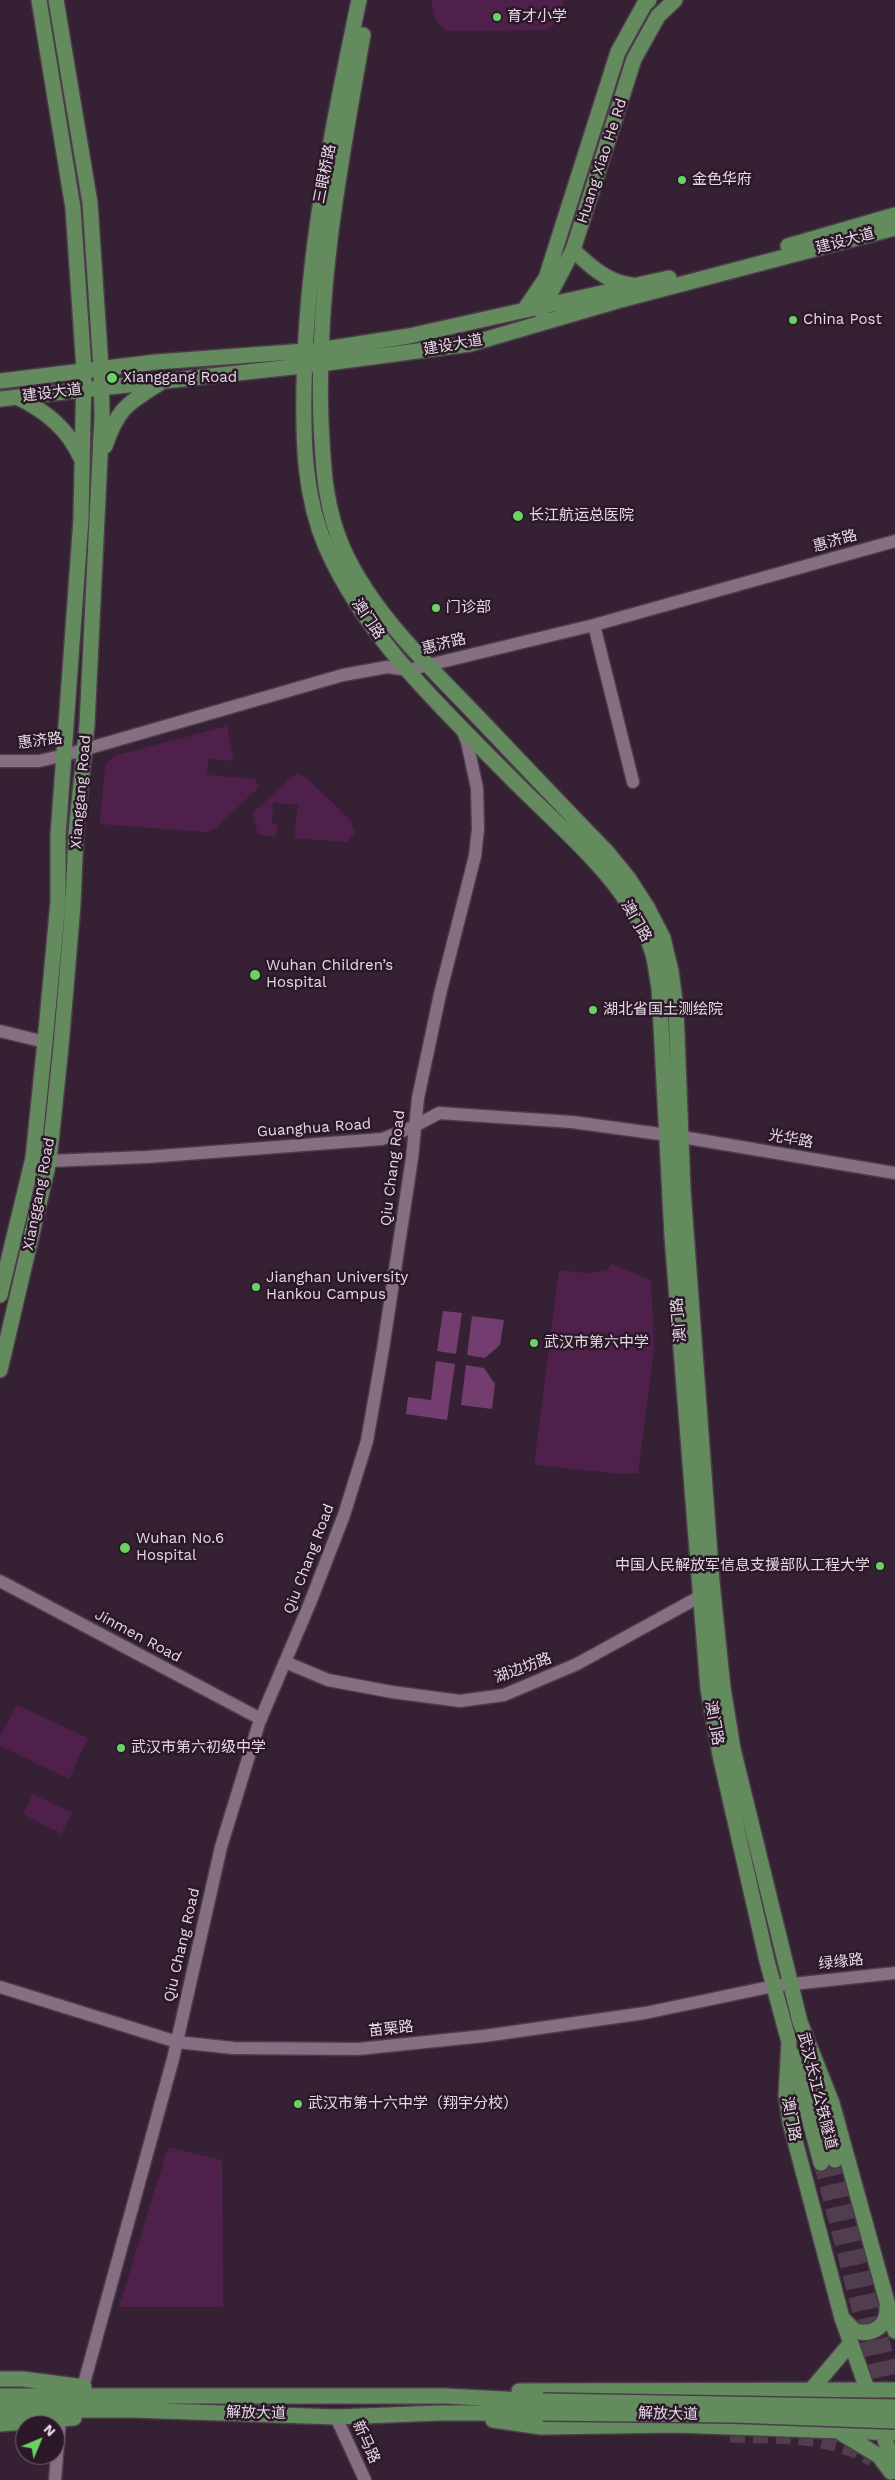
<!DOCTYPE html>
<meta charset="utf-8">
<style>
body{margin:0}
#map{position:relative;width:895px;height:2480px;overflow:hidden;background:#352133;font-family:"Work Sans",sans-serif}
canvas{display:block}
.north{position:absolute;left:15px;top:2415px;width:50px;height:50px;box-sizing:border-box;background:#2b1829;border:1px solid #766574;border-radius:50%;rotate:45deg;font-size:14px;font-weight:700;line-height:20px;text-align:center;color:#e6d9e4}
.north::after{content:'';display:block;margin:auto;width:18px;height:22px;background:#6ad363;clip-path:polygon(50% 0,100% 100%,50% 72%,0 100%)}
</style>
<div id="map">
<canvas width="895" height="2480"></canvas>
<div class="north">N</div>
</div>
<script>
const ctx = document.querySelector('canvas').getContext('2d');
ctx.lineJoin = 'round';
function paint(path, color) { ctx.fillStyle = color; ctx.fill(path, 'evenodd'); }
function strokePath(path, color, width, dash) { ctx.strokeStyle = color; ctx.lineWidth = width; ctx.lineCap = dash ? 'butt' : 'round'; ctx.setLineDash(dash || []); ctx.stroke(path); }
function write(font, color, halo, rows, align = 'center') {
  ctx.font = font + ' "Work Sans","Noto Sans SC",sans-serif'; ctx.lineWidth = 5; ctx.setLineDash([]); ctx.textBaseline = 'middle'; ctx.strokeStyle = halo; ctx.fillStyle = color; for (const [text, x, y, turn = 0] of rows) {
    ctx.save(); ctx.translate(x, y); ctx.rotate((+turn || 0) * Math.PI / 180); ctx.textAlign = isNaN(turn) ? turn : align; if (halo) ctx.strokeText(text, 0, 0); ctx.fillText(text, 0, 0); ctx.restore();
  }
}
const green = new Path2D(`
 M431 0H563C563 15 558 23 546 30L446 31 436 21Z
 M227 726 234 761 208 759 207 775 255 779 259 787 216 828 207 832 100 824 105 765 114 756Z
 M298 774 307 778 351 821 355 833 347 842 294 838 298 805 273 803 272 823 277 825 276 837 258 834 252 814 291 777Z
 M611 1264 651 1280 654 1348 638 1473 623 1474 534 1465 559 1270 585 1273 607 1271Z
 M17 1705 88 1738 69 1779 0 1746V1736Z
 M33 1794 72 1813 61 1834 23 1814Z
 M168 2147 222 2160 223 2307H119Z`);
const forest = new Path2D(`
 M443 1311 462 1313 456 1354 437 1351Z
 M472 1316 504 1320 500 1345 485 1358 467 1355Z
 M436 1361 455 1364 447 1420 406 1414 408 1397 431 1400Z
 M466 1365 484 1368 495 1384 492 1409 461 1405Z`);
const majorTunnel = new Path2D(`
 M835 2160 895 2390
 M821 2163 883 2401
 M730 2435C780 2437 826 2433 872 2459`);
const minor = new Path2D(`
 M594 625 633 782
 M0 761H39L65 755 343 675 387 667 408 670 594 625 895 541
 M0 1031 45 1042
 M40 1160 49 1161 147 1157 382 1139 413 1127 439 1113 572 1122 682 1137 895 1173
 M0 1581 261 1719
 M285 1662 328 1680 392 1692 460 1701 504 1695 577 1664 699 1597
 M0 1987 177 2042 233 2048 358 2049 484 2036 645 2013 774 1986 895 1973
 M83 2387 173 2059 221 1847 259 1723 310 1603 344 1515 367 1441 383 1349 412 1158 418 1098 440 994 475 856 478 829 477 788 467 742 462 729
 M336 2417 365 2480
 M55 2480 60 2419`);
const major = new Path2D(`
 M359 0C332 128 306 256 304 387 303 441 304 496 326 547 366 638 441 707 510 777 559 827 627 880 651 948 656 960 656 974 659 987L672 1236 708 1689 720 1755 767 1961 789 2042 786 2095 790 2122 842 2318 895 2468
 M363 35C340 165 316 289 321 422 323 468 325 510 345 553 375 616 428 665 475 714 519 760 562 806 607 852L629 879 647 907 663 938 671 971 676 1009 683 1190 712 1582 723 1688 733 1749 800 2022 832 2103 895 2331
 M788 246 895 215
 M573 250C590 266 608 283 632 285
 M525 309 546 278 618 52 644 5 649 0
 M541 311 573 250 634 59 658 16 675 0
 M0 381 156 362 319 350 409 336 669 278
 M17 397C47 412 67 428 81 458
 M0 399 320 364 470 344 617 301 895 228
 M105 446C118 408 127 404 160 383
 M0 1295 33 1158 45 1042 58 902V836L81 519 84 370 73 208 39 0
 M0 1370 49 1161 61 1046 73 904 76 832 87 725 102 415 101 368 90 203 56 0
 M792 2054 821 2163
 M810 2064 835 2160
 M843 2319 855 2331C873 2336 888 2326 887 2307
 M0 2379H23L84 2387
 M811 2390 850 2344
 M519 2391 895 2390
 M0 2396H445L543 2401
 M0 2410H133L336 2417 440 2413H543
 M493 2420 541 2427 676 2425 895 2433
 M0 2424 74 2418
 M841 2433 879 2456 891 2472`);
const majorBridge = new Path2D(`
 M543 2401 895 2407
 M543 2413 733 2415 895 2421`);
const markers = [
 [497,17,5,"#6ad363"],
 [682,180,5,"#6ad363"],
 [793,320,5,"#6ad363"],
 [112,378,6,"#6ad363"],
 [518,516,6,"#6ad363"],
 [436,608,5,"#6ad363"],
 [255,975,6,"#6ad363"],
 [593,1010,5,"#6ad363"],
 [256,1287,5,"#6ad363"],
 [534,1343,5,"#6ad363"],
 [125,1548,6,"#6ad363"],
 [880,1566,5,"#6ad363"],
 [121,1748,5,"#6ad363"],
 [298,2104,5,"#6ad363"]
];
const poiNames = [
 ["育才小学",507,17],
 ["金色华府",692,180],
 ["China Post",803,320],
 ["Xianggang Road",123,378],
 ["长江航运总医院",529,516],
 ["门诊部",446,608],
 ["Wuhan Children’s",266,966],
 ["Hospital",266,983],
 ["湖北省国土测绘院",603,1010],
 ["Jianghan University",266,1278],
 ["Hankou Campus",266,1295],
 ["武汉市第六中学",544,1343],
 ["Wuhan No.6",136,1539],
 ["Hospital",136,1556],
 ["中国人民解放军信息支援部队工程大学",870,1566,"right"],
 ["武汉市第六初级中学",131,1748],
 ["武汉市第十六中学（翔宇分校）",308,2104]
];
const streetNames = [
 ["Huang Xiao He Rd",602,161,-72],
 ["三眼桥路",325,174,-79],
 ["建设大道",845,241,-15],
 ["建设大道",453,345,-10],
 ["建设大道",52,393,-7],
 ["惠济路",835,541,-16],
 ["澳门路",368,619,56],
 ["惠济路",444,644,-14],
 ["惠济路",40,741,-7],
 ["Xianggang Road",81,792,-85],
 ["澳门路",636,921,60],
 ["Guanghua Road",314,1128,-4],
 ["光华路",791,1139,10],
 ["Qiu Chang Road",393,1168,-83],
 ["Xianggang Road",39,1194,-79],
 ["澳门路",679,1320,-95],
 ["Qiu Chang Road",309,1559,-69],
 ["Jinmen Road",138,1636,28],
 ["湖边坊路",523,1668,-20],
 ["澳门路",714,1723,80],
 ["Qiu Chang Road",182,1945,-77],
 ["绿缘路",841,1962,-6],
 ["苗栗路",391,2029,-6],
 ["武汉长江公铁隧道",817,2091,76],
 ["澳门路",791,2119,79],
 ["解放大道",256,2413,1],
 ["解放大道",668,2414,1],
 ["新马路",366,2442,66]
];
paint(green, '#50204d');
paint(forest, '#733d6f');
strokePath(majorTunnel, '#503d4e', 15, [15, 8]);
strokePath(minor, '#4c3c4b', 15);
strokePath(major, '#4c3c4b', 18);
strokePath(minor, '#866f83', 12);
strokePath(major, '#638b5e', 15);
strokePath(majorBridge, '#4c3c4b', 18, []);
strokePath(majorBridge, '#638b5e', 15);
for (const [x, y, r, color] of markers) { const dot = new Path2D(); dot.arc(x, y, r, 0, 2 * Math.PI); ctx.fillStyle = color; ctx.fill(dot); strokePath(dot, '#2b1829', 2); }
write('15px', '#e6d9e4', '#2b1829', poiNames, 'left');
write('15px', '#e6d9e4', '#2b1829', streetNames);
</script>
